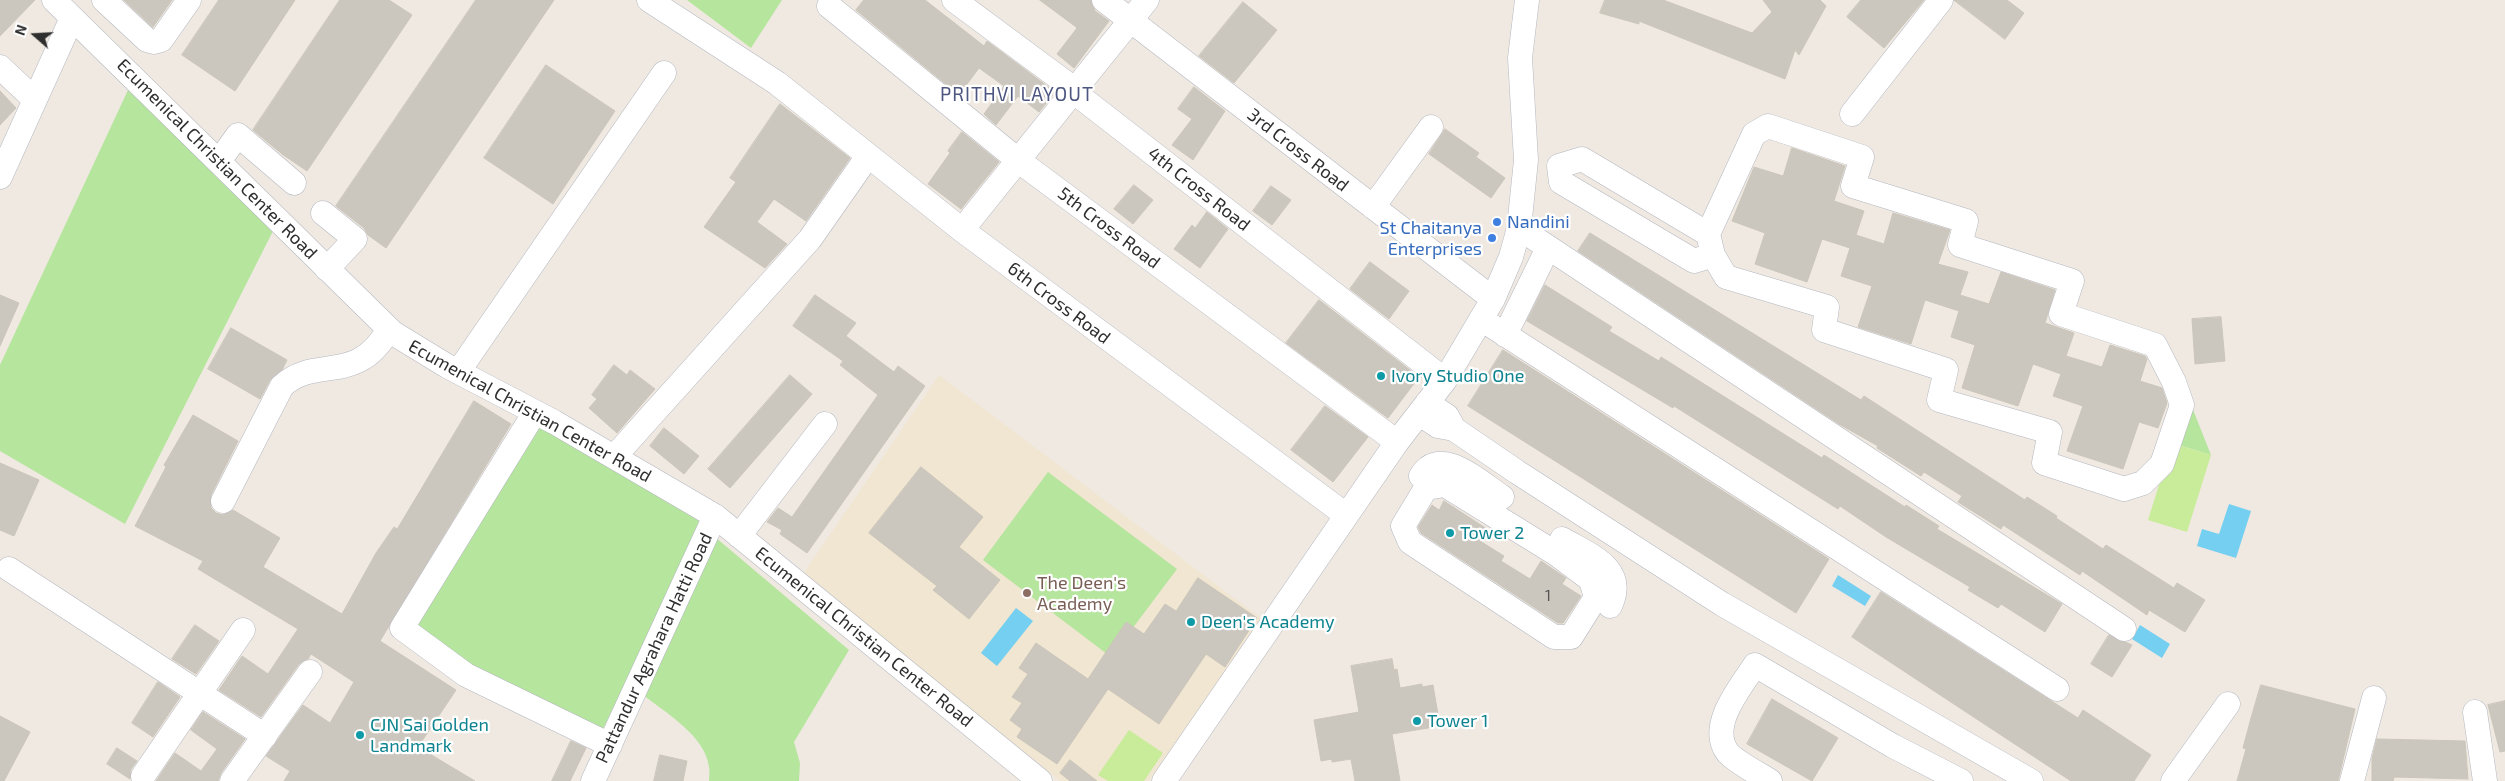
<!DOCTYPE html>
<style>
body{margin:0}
#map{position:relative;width:2505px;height:781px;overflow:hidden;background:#efe9e1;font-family:"Exo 2",sans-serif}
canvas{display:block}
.north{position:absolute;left:10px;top:10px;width:50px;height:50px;-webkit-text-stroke:4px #fff;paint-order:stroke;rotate:289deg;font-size:14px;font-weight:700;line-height:20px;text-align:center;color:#2e2e2e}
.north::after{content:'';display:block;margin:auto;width:18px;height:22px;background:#2e2e2e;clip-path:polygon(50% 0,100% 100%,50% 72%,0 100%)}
</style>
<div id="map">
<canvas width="2505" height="781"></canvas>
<div class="north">N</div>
</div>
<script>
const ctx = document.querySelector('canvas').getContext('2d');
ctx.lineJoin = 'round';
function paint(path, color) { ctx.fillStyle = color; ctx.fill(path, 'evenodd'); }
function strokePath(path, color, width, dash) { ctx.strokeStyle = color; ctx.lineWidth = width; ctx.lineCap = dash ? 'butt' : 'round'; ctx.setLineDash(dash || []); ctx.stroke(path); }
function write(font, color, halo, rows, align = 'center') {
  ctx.font = font + ' "Exo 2",sans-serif'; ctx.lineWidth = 4.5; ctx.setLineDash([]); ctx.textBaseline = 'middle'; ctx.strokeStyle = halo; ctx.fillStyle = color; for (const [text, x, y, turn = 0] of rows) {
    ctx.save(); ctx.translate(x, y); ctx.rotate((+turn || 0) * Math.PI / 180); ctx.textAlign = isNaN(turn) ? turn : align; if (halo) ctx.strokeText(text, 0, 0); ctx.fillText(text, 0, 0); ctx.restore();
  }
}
const education = new Path2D(`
 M939 375 1263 620 1149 781H1060L803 574Z`);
const green = new Path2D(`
 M687 0H782L751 48Z
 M128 90 275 227 125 524 0 451V365Z
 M2188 397 2211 455 2172 443Z
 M540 426 705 520 602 731 473 670 413 630Z
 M1048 472 1177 569 1111 657 983 560Z
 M715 537 849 650 794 742 800 763 799 781H709C716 741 668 715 642 694Z`);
const pitch = new Path2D(`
 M2172 443 2211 455 2187 532 2148 520Z
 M1129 730 1163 753 1144 781H1108L1098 775Z`);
const water = new Path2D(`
 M2229 504 2251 511 2236 558 2197 546 2202 529 2219 534Z
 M1838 575 1871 596 1865 606 1832 586Z
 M1016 608 1033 621 997 666 981 653Z
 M2140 625 2170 644 2162 658 2132 639Z`);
const building = new Path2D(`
 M0 0H35L0 36Z
 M124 0H172L153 27Z
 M219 0H295L235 91 182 55Z
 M340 0H389L412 15 307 171 282 154 253 130Z
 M476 0H554L386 248 368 235 364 228 336 206Z
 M864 0H925L984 46 987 41 1055 92 1039 112 1018 96 996 125 984 114 1004 86 979 68 959 95 856 10Z
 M1040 0H1091L1095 11 1109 21 1074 68 1057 54 1077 28Z
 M1605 0H1663L1752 33 1772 12 1763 0H1820L1826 6 1799 55 1795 50 1785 79 1639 21V24L1600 13Z
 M1861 0H1924L1884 48 1847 17Z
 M1954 0H2007L2024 13 2005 39Z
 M1243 2 1277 30 1234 83 1199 56Z
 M546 65 615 111 553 204 484 158Z
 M1194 87 1225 111 1193 160 1172 145 1192 119 1178 109Z
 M0 91 16 108 0 125Z
 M780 104 850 158 806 221 774 199 757 222 787 244 765 268 704 227 736 182 730 178Z
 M1445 129 1479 153 1476 157 1505 178 1491 198 1429 154Z
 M962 132 999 162 961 209 928 184 950 153 948 151Z
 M1792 148 1845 166 1834 201 1864 211 1856 235 1884 244 1893 213 1950 230 1938 264 1968 272 1960 295 1989 304 2001 272 2055 290 2045 323 2074 333 2066 356 2102 367 2110 345 2145 356 2147 359 2140 381 2162 388 2167 403 2158 428 2139 422 2123 469 2067 451 2083 406 2053 396 2061 374 2033 364 2018 406 1962 388 1975 345 1951 337 1959 311 1925 300 1911 344 1858 327 1872 286 1841 276 1850 248 1822 239 1807 282 1755 264 1765 233 1732 221 1754 167 1783 176Z
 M1134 185 1153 200 1133 224 1114 209Z
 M1271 186 1291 200 1272 225 1253 211Z
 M1207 212 1228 229 1200 268 1174 249 1192 225 1195 228Z
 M1590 233 1861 400 1864 396 2025 500 2027 497 2057 516 2056 518 2103 549 2106 545 2174 588 2177 583 2205 600 2185 632 2149 610 2147 615 2082 571 2080 575 2003 525 2001 529 1958 502 1962 496 1924 472 1921 476 1877 448 1878 446 1839 424 1578 251Z
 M1370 262 1409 291 1389 319 1350 289Z
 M1545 285 1612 327 1609 331 1659 361 1661 357 1822 458 1824 455 1905 507 1906 505 1939 526 1937 529 2062 604 2045 632 2001 604 1998 608 1968 590 1970 587 1886 537 1840 506 1838 509 1674 406 1673 408 1527 321Z
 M0 295 19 303 0 346Z
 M815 295 856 323 846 336 894 372 898 366 925 386 807 553 780 534 782 530 767 522 778 508 792 517 878 395 840 365 843 361 793 326Z
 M1319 300 1419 377 1388 418 1286 343Z
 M2221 317 2225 361 2195 364 2192 319Z
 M231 328 287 360 282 370 270 380 260 399 208 369Z
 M1503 350 1829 559 1796 613 1468 406Z
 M614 365 627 375 630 370 655 389 617 433 589 408 597 399 592 395Z
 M790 375 812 394 730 488 708 469Z
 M474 401 511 424 380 641 456 690 418 747 475 781H284L290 771 266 756 303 705 330 723 354 682 311 654 308 659 299 664 261 717 219 690 242 656 268 674 298 629 198 569 203 561 135 526 166 467 164 465 193 415 238 441 211 495V508L216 513 223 515 233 510 280 538 263 567 342 614 376 553 394 527 397 529Z
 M1325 406 1368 437 1333 482 1291 450Z
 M664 428 699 456 684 474 650 446Z
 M0 463 39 480 14 536 0 530Z
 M921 467 983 517 959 547 1000 580 969 619 933 590 937 586 869 533Z
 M1444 501 1487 529 1480 541 1504 556 1501 561 1530 579 1541 561 1566 578 1562 584 1581 596 1563 623H1558L1421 533 1418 527 1432 505 1439 510Z
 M1198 578 1257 618 1225 667 1206 654 1159 724 1108 689 1057 764 1017 737 1022 729 1010 720 1022 703 1012 697 1028 674 1019 668 1036 643 1088 679 1126 622 1144 634 1165 604 1176 611Z
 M1881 592 2078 718 2083 710 2151 755 2134 781H2071L1852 637Z
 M195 625 219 641 196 674 172 659Z
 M2109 635 2132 645 2112 677 2091 664Z
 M1392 659 1394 670 1397 669 1400 688 1422 684V687L1433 685 1440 726 1392 734 1400 781H1355L1351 759 1332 762V759L1321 761 1314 720 1359 712 1351 666Z
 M158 682 180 697 153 737 132 723Z
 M2261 685 2355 709 2338 781H2237L2246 749 2243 748 2251 718Z
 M1772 699 1838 738 1812 781 1747 744Z
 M2505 701V751L2500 752 2488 705Z
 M203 712 245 739 221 773 218 781H156L175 753 201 771 217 749 191 730Z
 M0 716 30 732 4 781H0Z
 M2377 739 2465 741 2468 779 2394 777 2393 781H2372V759Z
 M571 741 586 748 570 781H552Z
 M117 748 137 761 131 769 130 779 107 764Z
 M660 755 687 761 683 781H654Z
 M1070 760 1097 781H1070L1060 773Z`);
const minor = new Path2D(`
 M54 0 393 333 447 366 554 422 715 516 1040 781
 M104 0 147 40 154 42 161 40 189 0
 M649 0 777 83 962 230 1346 515
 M954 0 1070 86 1074 92 1445 380
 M1104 0 1493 299
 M829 6 1019 161 1397 442
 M0 67 34 99
 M1852 114 1941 0
 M1768 126 1862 157 1853 186 1966 221 1960 245 2072 281 2061 314 2155 345 2174 382 2182 405 2162 464 2143 483 2124 489 2044 463 2050 432 1939 400 1946 370 1824 330 1827 307 1726 277 1713 255 1708 234 1754 134Z
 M219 161 238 135 294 183
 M0 177 72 18
 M1373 207 1431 127
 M323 213 355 239 327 269
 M1519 228 2124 629
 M962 230 1147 0
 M1708 234 1582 159 1559 166 1561 182 1694 261 1713 255
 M1481 319 2057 689
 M1505 335 1548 248
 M458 372 664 73
 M535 412 402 628 466 675 610 745
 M1420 414 1438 426 1454 429 1447 416 1427 403
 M1454 429 1517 472 1722 604 2031 781
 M614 457 810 239 868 156
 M1421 476C1440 444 1481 483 1502 497
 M1445 485 1555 553 1591 580 1596 597 1571 637H1554L1410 542 1403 526 1426 488Z
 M223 501 282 386C317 354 356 387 389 329
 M739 536 825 424
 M1562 539C1589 555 1628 568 1610 606
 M9 569 265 736
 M2475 712 2485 781
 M143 776 243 630
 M232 781 310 672
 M593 781 715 516
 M1164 781 1397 442 1445 380 1493 299 1511 257 1519 228 1526 160 1520 58 1527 0
 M1770 781C1759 774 1736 762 1728 753 1707 726 1741 687 1755 665L1893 746 1961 781
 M2173 781 2228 704
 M2352 781 2374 698`);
const markers = [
 [1497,222,5,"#3f7fe0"],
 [1492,238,5,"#3f7fe0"],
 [1381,376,5,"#0f9aa8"],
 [1450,533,5,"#0f9aa8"],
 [1027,593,5,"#8d6e63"],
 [1191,622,5,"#0f9aa8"],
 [1417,721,5,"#0f9aa8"],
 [360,735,5,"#0f9aa8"]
];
const numberNames = [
 ["1",1548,596]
];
const streetNames = [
 ["3rd Cross Road",1298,150,38],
 ["Ecumenical Christian Center Road",217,159,45],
 ["4th Cross Road",1199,189,38],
 ["5th Cross Road",1109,228,37],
 ["6th Cross Road",1059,303,37],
 ["Ecumenical Christian Center Road",530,411,29],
 ["Ecumenical Christian Center Road",864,637,39],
 ["Pattandur Agrahara Hatti Road",654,648,-65]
];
const shopNames = [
 ["Nandini",1507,222],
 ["St Chaitanya",1482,228,"right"],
 ["Enterprises",1482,249,"right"]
];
const cultureNames = [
 ["Ivory Studio One",1391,376],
 ["Tower 2",1460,533],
 ["Deen's Academy",1201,622],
 ["Tower 1",1427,721],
 ["CJN Sai Golden",370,725],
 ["Landmark",370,746]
];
const educationNames = [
 ["The Deen's",1037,583],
 ["Academy",1037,604]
];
const neighbourhoodNames = [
 ["PRITHVI LAYOUT",1017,95]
];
paint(education, '#f0e6d1');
paint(green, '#b6e59e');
paint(pitch, '#c9ec9a');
paint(water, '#75cff0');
paint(building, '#cbc7bf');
strokePath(building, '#cbc5ba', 1);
strokePath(minor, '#b4b7c1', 25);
strokePath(minor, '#fff', 24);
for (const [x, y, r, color] of markers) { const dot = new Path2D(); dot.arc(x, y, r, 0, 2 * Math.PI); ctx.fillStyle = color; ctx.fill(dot); strokePath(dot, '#fff', 2); }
write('15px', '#555452', null, numberNames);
write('18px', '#2e2e2e', '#fff', streetNames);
write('18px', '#366cbe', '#fff', shopNames, 'left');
write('18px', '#0d838f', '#fff', cultureNames, 'left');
write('18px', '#785e54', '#fff', educationNames, 'left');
ctx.letterSpacing = '1px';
write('19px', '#4d5680', '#fff', neighbourhoodNames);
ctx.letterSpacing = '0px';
</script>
